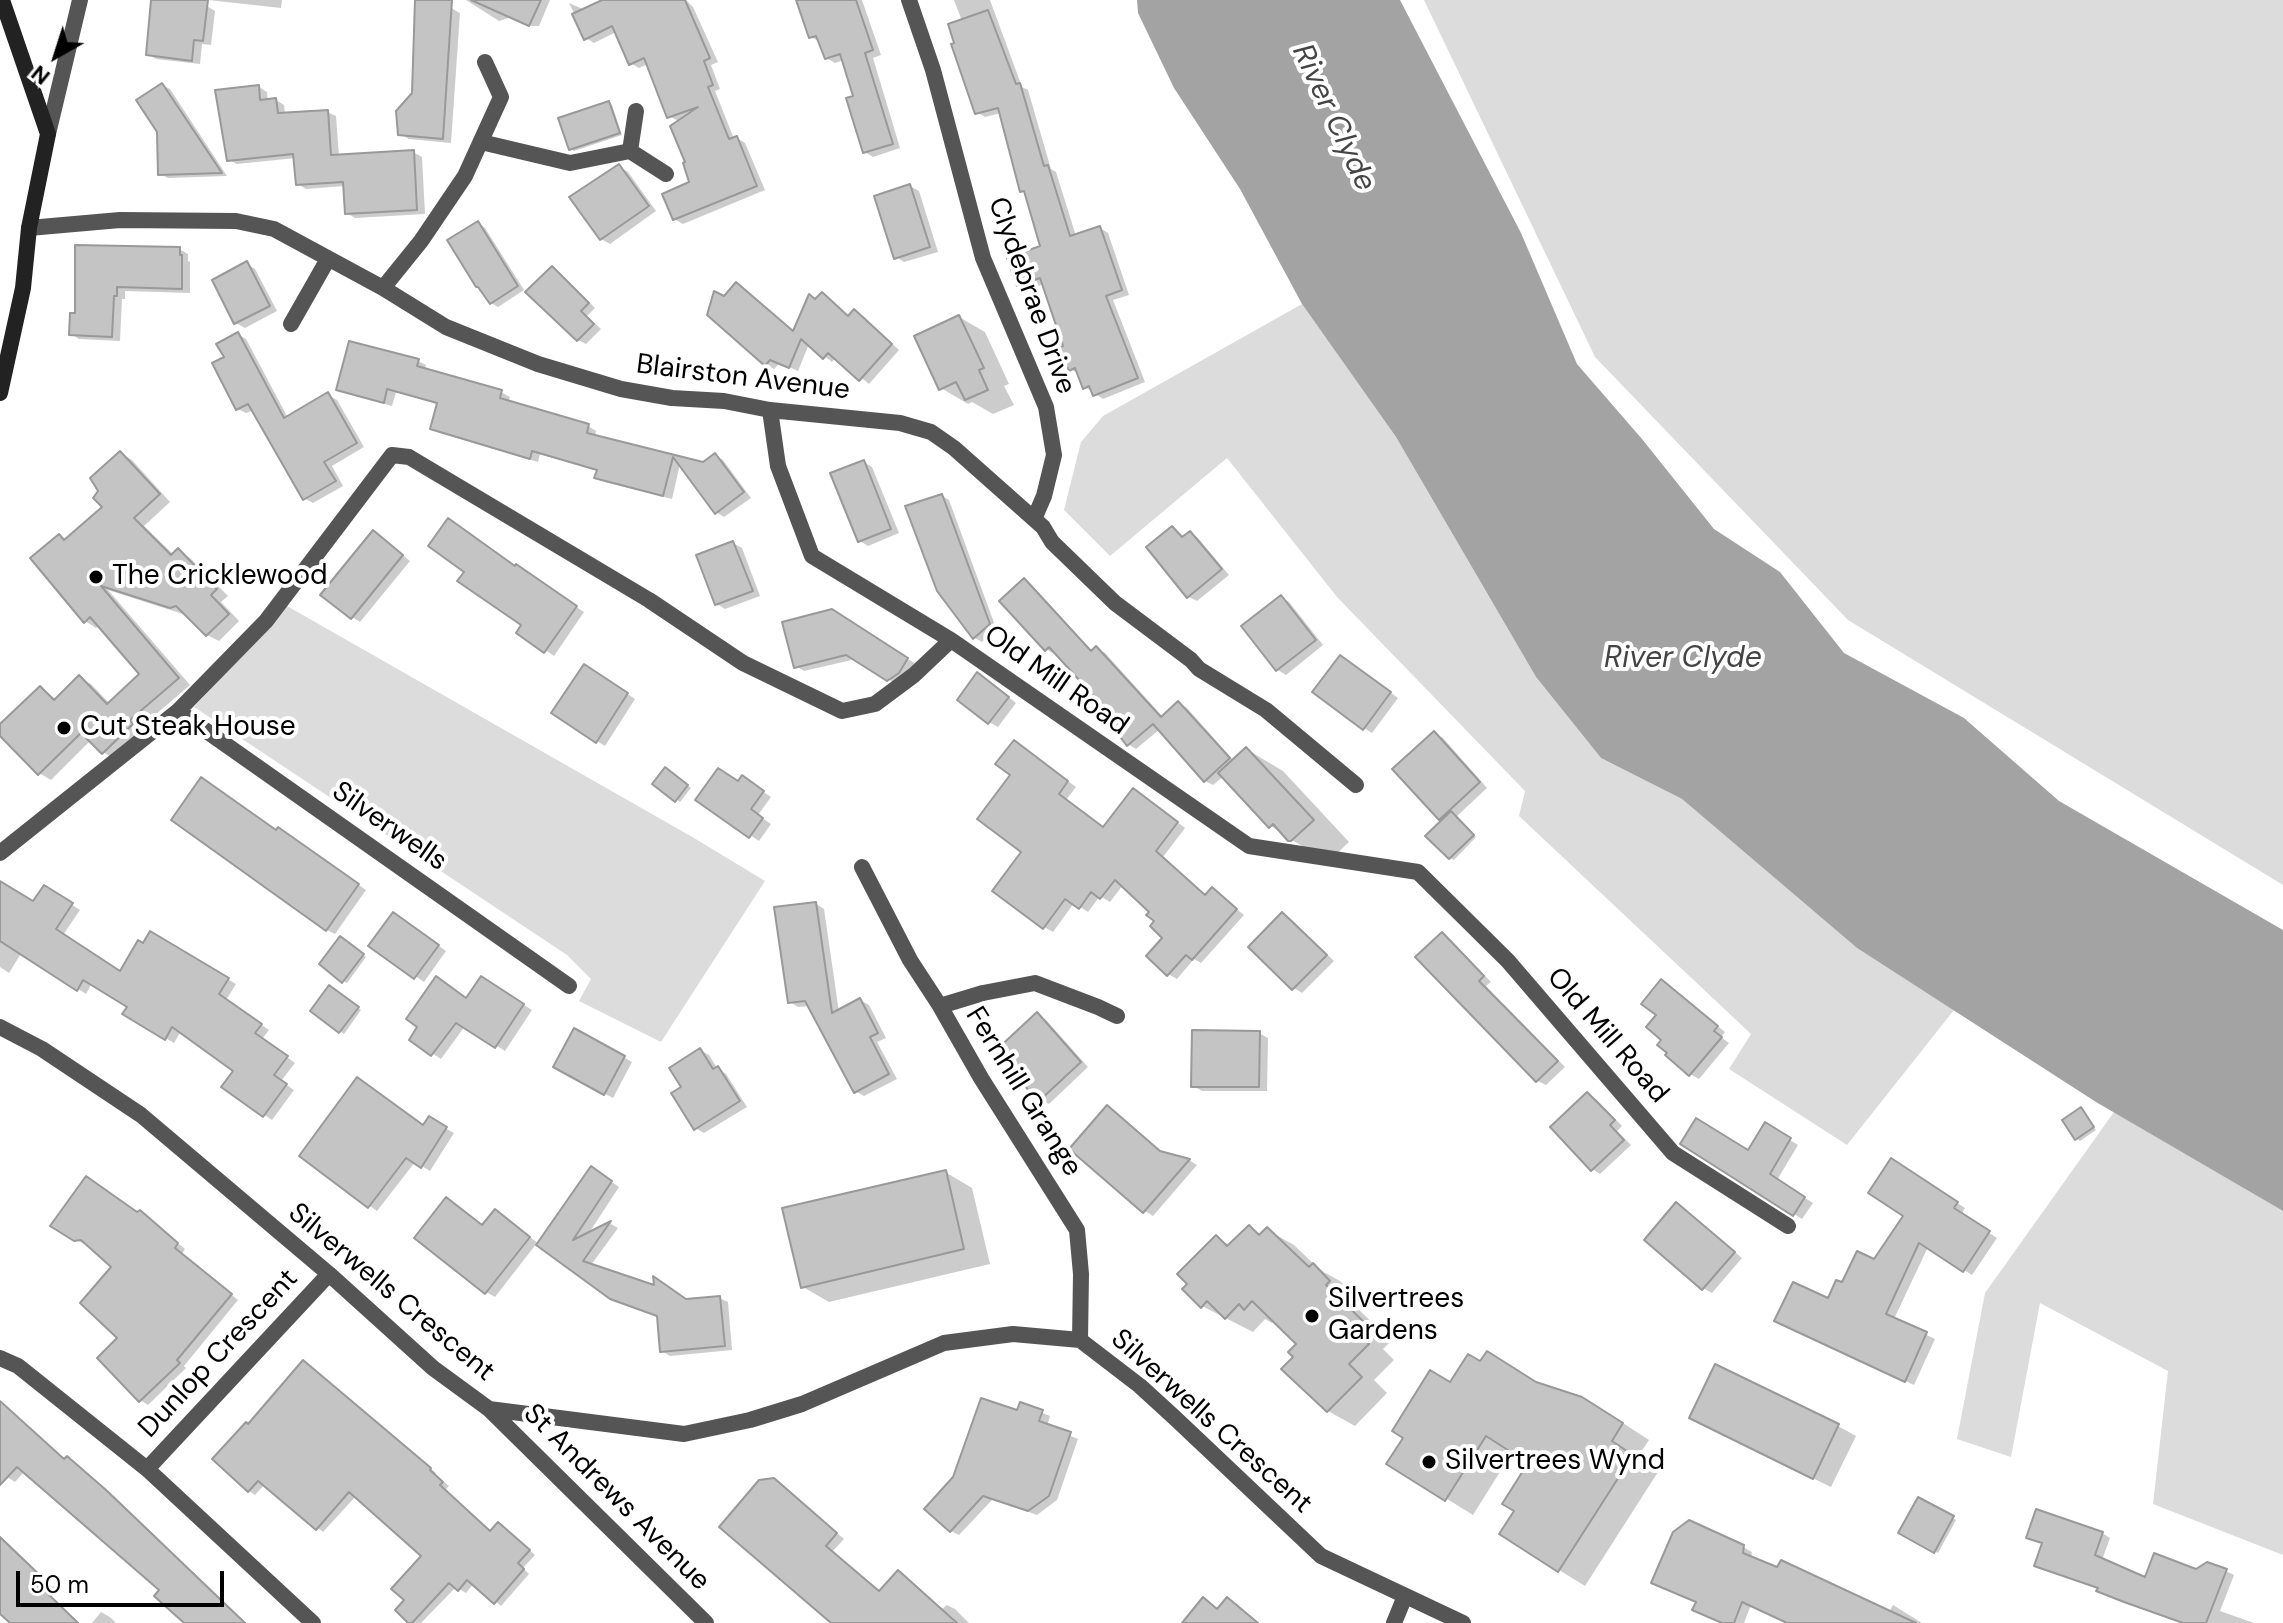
<!DOCTYPE html>
<style>
body{margin:0}
#map{position:relative;width:2283px;height:1623px;overflow:hidden;background:#fff;font-family:"DM Sans",sans-serif}
canvas{display:block}
.north{position:absolute;left:16px;top:16px;width:80px;height:80px;-webkit-text-stroke:6px #fff;paint-order:stroke;rotate:219deg;font-size:22px;font-weight:700;line-height:32px;text-align:center;color:#000}
.north::after{content:'';display:block;margin:auto;width:28px;height:36px;background:#000;clip-path:polygon(50% 0,100% 100%,50% 72%,0 100%)}
.scale{position:absolute;left:16px;top:1571px;width:208px;height:36px;box-sizing:border-box;border:4px solid #000;border-top:0;padding-left:10px;font-size:24px;line-height:28px;white-space:nowrap;color:#000;-webkit-text-stroke:6px #fff;paint-order:stroke}
</style>
<div id="map">
<canvas width="2283" height="1623"></canvas>
<div class="north">N</div>
<div class="scale">50 m</div>
</div>
<script>
const ctx = document.querySelector('canvas').getContext('2d');
ctx.lineJoin = 'round';
function paint(path, color) { ctx.fillStyle = color; ctx.fill(path, 'evenodd'); }
function strokePath(path, color, width, dash) { ctx.strokeStyle = color; ctx.lineWidth = width; ctx.lineCap = dash ? 'butt' : 'round'; ctx.setLineDash(dash || []); ctx.stroke(path); }
function write(font, color, halo, rows, align = 'center') {
  ctx.font = font + ' "DM Sans",sans-serif'; ctx.lineWidth = 8; ctx.setLineDash([]); ctx.textBaseline = 'middle'; ctx.strokeStyle = halo; ctx.fillStyle = color; for (const [text, x, y, turn = 0] of rows) {
    ctx.save(); ctx.translate(x, y); ctx.rotate((+turn || 0) * Math.PI / 180); ctx.textAlign = isNaN(turn) ? turn : align; if (halo) ctx.strokeText(text, 0, 0); ctx.fillText(text, 0, 0); ctx.restore();
  }
}
const green = new Path2D(`
 M1424 0H2283V885L1848 620 1595 357Z
 M1302 304 1396 437 1536 677 1601 758 1682 799 1857 948 1954 1010 1847 1145 1729 1069 1751 1034 1519 816 1525 791 1337 597 1227 458 1110 556 1064 510 1081 442 1103 416Z
 M287 606 694 838 765 881 661 1042 579 1001 591 979 567 955 194 707Z
 M2114 1112 2283 1211V1555L2153 1504 2168 1371 2040 1303 2011 1457 1957 1439 1985 1293Z`);
const water = new Path2D(`
 M1137 0H1400L1521 233 1577 364 1642 439 1714 529 1780 572 1844 653 1964 718 2059 801 2283 930V1211L2096 1102 1857 948 1682 799 1601 758 1536 677 1396 437 1302 304 1240 189 1174 88 1138 13Z`);
const shadow = new Path2D(`
 M208 0H282L281 8Z
 M466 0H550L539 26H532L512 17 499 21Z
 M624 0H686L693 7 718 62 711 65 720 89 715 91 734 139 737 138 745 143 765 190 683 224 674 219 691 184 680 122 669 116 648 64 639 68 630 63 616 32 594 43 586 38 569 3 678 51Z
 M798 0H862L881 55 873 58 900 148 873 157 865 152 856 98 844 60 835 63 826 58 820 42 811 37Z
 M954 0H990L1022 87 1028 90 1051 169 1056 172 1076 236 1100 228 1108 233 1129 295 1113 300 1145 382 1103 399 1085 387 1080 375 1071 369 1044 284 1027 290 1018 285 1043 248 1027 194 1022 191 1001 113 985 117 977 112 962 21Z
 M207 6 215 11 211 45 202 44 200 64 156 59 148 54Z
 M451 8 460 13 451 143 409 139 400 134Z
 M162 85 170 89 227 176 168 178 160 174Z
 M259 87 267 92 268 101 276 100 284 105 285 114 327 112 336 116 339 156 413 152 422 157 425 214 355 218 347 213 345 186 306 189 298 184 296 158 237 164 229 160Z
 M609 103 612 105 622 135 574 151 571 149Z
 M619 167 628 172 656 211 610 244 601 239Z
 M910 186 919 191 938 252 904 262 896 257Z
 M478 223 485 228 524 290 498 307 491 303Z
 M77 247 179 249 188 254V261L190 262V293L125 291V299H122L120 341 79 339 71 334 77 315Z
 M247 264 255 269 277 311 245 328 236 323Z
 M552 268 560 273 595 308 587 316 601 329 586 344 578 340Z
 M737 284 745 289 795 333 822 294 850 317 854 312 863 316 899 350 869 384 836 357 832 362 809 344 798 371 780 363 774 369 766 364 725 299Z
 M959 317 985 332 1009 384 1004 386 1014 405 993 414 972 402 968 404 941 388Z
 M238 334 246 339 288 418 328 395 337 400 364 447 332 466 343 486 313 503 304 498 254 410 246 413 238 409 227 358Z
 M418 361 426 365 425 370 501 392 510 397 508 402 588 426 596 431 595 437 703 464 715 455 723 460 751 498 724 517 716 512 680 464 672 499 605 482 597 478 598 471 540 454 538 462 440 433 432 428 439 404 396 392 392 406 346 393 338 389Z
 M120 453 132 460 170 502 144 526 174 555 179 551 190 558 228 596 221 602 239 621 219 641 207 635 186 613 183 614 108 590 190 685 140 728 143 731 114 759 103 752 91 740 51 780 39 773 0 733V727L40 688 57 700 80 678 91 684 110 704 141 674 100 625 96 628 85 621 59 537 66 541 104 507Z
 M864 462 872 467 899 533 868 546 860 541Z
 M942 496 949 500 996 628 982 642 975 638 939 590Z
 M1172 528 1185 537 1190 533 1198 538 1229 575 1197 601 1189 597Z
 M382 538 410 561 360 622 352 617Z
 M733 543 742 548 760 596 725 609 717 604Z
 M525 572 584 612 554 656 519 632 524 625Z
 M1025 580 1032 585 1093 652 1097 649 1105 653 1163 717 1179 704 1187 708 1234 761 1246 749 1283 771 1349 842 1329 861 1290 839 1271 826 1224 776 1213 785 1205 781 1160 729 1136 749 1128 744 1115 718 1056 652 1054 654 1046 649Z
 M1281 597 1289 602 1323 645 1286 675 1278 670Z
 M841 617 916 664 896 684 856 659 804 671 796 666Z
 M1349 662 1398 698 1372 733 1364 728Z
 M593 671 635 699 605 746 597 741Z
 M986 679 1016 703 998 727 989 722Z
 M1434 734 1443 738 1487 788 1456 817 1476 837 1454 860 1450 858 1443 821 1440 819Z
 M1022 747 1076 787 1066 800 1104 828 1142 795 1185 828 1163 857 1207 896 1213 890 1244 915 1201 963 1194 959 1177 979 1168 974 1165 938 1152 911 1123 885 1110 902 1100 896 1088 912 1074 903 1053 932 1044 927 1024 851 1012 775Z
 M669 771 691 788 680 802 655 783Z
 M739 783H750L771 797 758 815 771 824 759 841 698 800Z
 M277 832 287 834 366 890 335 934 327 930Z
 M0 883 34 903 45 887 80 910 63 935 121 973 144 946 151 934 236 984 226 1000 269 1030 262 1039 295 1063 281 1081 294 1090 272 1120 224 1087 236 1071 181 1031 174 1043 125 1014 130 1006 92 983 86 994 22 952 9 973 0 967Z
 M816 904 824 909 839 1012 860 1000 869 1005 886 1038 877 1042 897 1079 864 1096 855 1091 809 1006 798 1007 790 1002Z
 M1283 915 1291 919 1334 961 1302 993 1294 988 1251 947Z
 M402 919 446 951 424 982 371 946Z
 M1443 935 1451 940 1491 982 1486 986 1565 1067 1546 1085 1538 1081 1418 957Z
 M344 941 366 957 347 983 343 981Z
 M490 983 532 1010 505 1051 465 1026 441 1059 411 1039Z
 M1670 987 1725 1032 1721 1037 1729 1043 1699 1079 1690 1074 1670 1052 1664 1039 1658 1015Z
 M329 988 361 1010 344 1034 312 1011Z
 M1037 1015 1046 1020 1088 1067 1049 1104 1040 1100Z
 M575 1030 632 1062 613 1098 555 1067Z
 M1259 1033 1268 1038 1267 1091H1202L1193 1086Z
 M700 1050 709 1055 717 1068 726 1074 747 1107 704 1133 695 1128 684 1088Z
 M1587 1094 1596 1099 1622 1126 1617 1131 1631 1145 1600 1174 1592 1169Z
 M1108 1108 1164 1154 1189 1160 1197 1165 1153 1216 1145 1211Z
 M2081 1110 2096 1130 2080 1141 2076 1138Z
 M429 1119 454 1133 430 1171 415 1162 377 1211 301 1156 424 1127Z
 M1765 1125 1798 1145 1777 1180 1813 1203 1802 1219 1683 1144 1749 1152Z
 M1900 1166 1965 1208 1961 1215 1997 1238 1972 1275 1928 1247 1894 1319 1935 1339 1914 1385 1785 1325 1829 1301 1843 1285 1874 1261 1906 1215Z
 M945 1172 972 1188 990 1264 829 1302 803 1287Z
 M599 1173 619 1187 587 1236 611 1224 618 1228 591 1265 693 1306 719 1298 728 1302 732 1350 670 1356 662 1351 659 1317 611 1298 537 1243 495 1297 486 1292 483 1227 504 1217 539 1244Z
 M1685 1210 1742 1258 1712 1293 1703 1288Z
 M140 1212 185 1249 182 1254 238 1300 184 1366 186 1368 148 1405 140 1400 120 1338 114 1266 88 1243 84 1244 53 1225 138 1214Z
 M1249 1227 1262 1235 1267 1230 1294 1245 1320 1270 1340 1281 1356 1297 1351 1302 1391 1341 1383 1349 1394 1360 1374 1380 1387 1393 1355 1426 1328 1411 1296 1357 1299 1344 1275 1320 1272 1323 1265 1319 1253 1332 1202 1306 1216 1237 1231 1246Z
 M310 1366 436 1473 435 1474 449 1486 445 1490 492 1532 505 1528 535 1555 523 1568 529 1574 501 1606 474 1583 466 1593 456 1587 421 1623H411L407 1600 424 1556 356 1496 323 1532 265 1484 255 1495 249 1491V1426Z
 M1451 1384 1540 1385 1609 1414 1649 1440 1637 1458 1658 1472 1585 1586 1559 1570 1531 1463 1513 1451 1473 1515 1389 1463Z
 M1021 1404 1050 1416 1047 1426 1078 1439 1057 1500 1037 1515 993 1499 959 1535 951 1531Z
 M7 1409 15 1414 66 1460 67 1458 76 1463 115 1497 246 1623H187L161 1590 25 1471 15 1482 7 1477 0 1471V1417Z
 M1838 1426 1856 1436 1831 1487 1709 1428Z
 M782 1485 844 1539 832 1552 881 1592 906 1577 942 1609 947 1605 955 1609 969 1623H835Z
 M1919 1500 1956 1520 1938 1553 1901 1533Z
 M2102 1533 2110 1538 2102 1560 2146 1580 2196 1571H2226L2234 1575 2220 1611 2254 1623H2183L2106 1594 2100 1589 2044 1570 2037 1565 2044 1544 2029 1537Z
 M0 1536 54 1588 49 1594 79 1623H12L0 1611Z
 M1743 1547 1752 1552 1751 1558 1889 1612 1893 1605 1922 1623H1789L1751 1605 1744 1623H1723L1698 1602Z
 M101 1612 110 1617 116 1623H92Z`);
const building = new Path2D(`
 M151 0H208L203 41 194 40 192 61 146 55Z
 M415 0H452L443 139 398 135 396 111 412 93Z
 M471 0H541L529 26Z
 M602 0H685L710 58 704 61 713 85 708 87 729 139 737 136 757 186 673 220 662 194 689 182 683 163 685 162 670 126 698 107 667 118 644 58 629 65 612 26 584 40 572 14Z
 M796 0H856L873 50 865 53 893 144 863 153 846 98 853 96 840 54 825 59 816 36 809 38Z
 M988 10 1016 84 1020 83 1044 166 1048 165 1070 236 1100 226 1122 290 1106 296 1138 378 1093 396 1089 386 1083 389 1075 368 1069 371 1060 347 1063 346 1040 278 1017 286 1007 258 1040 246 1024 191 1020 192 998 108 975 114 951 44 954 43 948 24Z
 M162 83 222 173 158 175 157 132 136 100Z
 M259 85 260 100 276 98 278 113 328 110 331 155 414 150 417 210 345 214 343 182 296 185 293 154 227 161 215 90Z
 M609 101 620 133 569 150 558 118Z
 M619 164 649 206 600 240 569 197Z
 M910 184 930 247 894 259 874 196Z
 M478 221 518 286 490 304 478 287H476L447 240Z
 M75 245 180 247V255H182V289L117 287V296H114L112 337 69 335 70 313H75Z
 M247 261 270 306 234 324 212 280Z
 M552 266 589 303 581 311 594 324 577 341 525 292Z
 M736 282 793 331 809 294 815 299 822 292 848 316 854 309 892 344 859 381 828 353 823 359 801 339 789 368 770 360 765 366 707 315 714 291 724 296Z
 M959 315 984 368 979 370 988 390 965 400 956 382 939 390 914 336Z
 M238 332 284 418 328 392 357 443 324 462 336 481 303 500 248 404 236 410 212 363 224 357 216 344Z
 M349 341 419 359 417 366 502 390 500 398 589 424 587 433 703 462 715 453 744 492 715 514 673 457 663 496 594 478 597 470 532 451 530 459 430 429 437 403 387 389 384 403 336 390Z
 M120 451 160 494 134 518 171 555 178 548 217 589 211 595 229 614 206 636 176 606 170 608 101 586 179 678 130 720 133 724 102 754 81 733 38 775 0 736V724L40 686 54 700 79 675 107 704 139 674 90 617 84 623 30 558 59 534 64 540 102 507 93 498 98 491 90 478Z
 M864 460 891 529 858 542 830 473Z
 M942 494 990 624 973 639 937 591 905 506Z
 M448 518 515 566 516 564 577 606 544 653 516 633 521 625 457 581 464 572 428 546Z
 M1172 526 1182 537 1190 531 1222 569 1187 598 1146 547Z
 M373 530 403 555 351 619 320 595Z
 M733 541 753 591 715 605 696 555Z
 M1024 578 1091 651 1096 646 1161 717 1178 701 1230 758 1204 782 1153 724 1127 746 1108 721 1112 718 1090 692 1049 647 1045 651 999 601Z
 M1281 595 1316 640 1276 671 1241 626Z
 M832 609 908 658 899 673 887 681 846 655 794 668 782 622Z
 M1340 655 1391 692 1363 730 1312 692Z
 M584 664 628 693 596 743 551 713Z
 M977 672 1009 697 988 724 957 700Z
 M1434 731 1480 782 1439 820 1392 769Z
 M1014 740 1068 781 1059 794 1103 827 1133 788 1178 822 1156 851 1205 895 1212 887 1237 909 1192 960 1186 955 1167 976 1146 956 1162 938 1150 926 1154 921 1146 915 1149 912 1115 880 1100 899 1091 892 1079 909 1065 899 1043 929 992 891 1021 852 977 819 1010 775 995 764Z
 M1246 747 1314 820 1291 841H1288L1273 824 1269 828 1218 773Z
 M665 767 688 785 675 802 652 784Z
 M718 768 738 781 742 775 764 791 751 809 763 818 749 838 695 800Z
 M201 777 276 830 278 827 359 884 326 931 171 820Z
 M1451 811 1474 835 1449 859 1425 836Z
 M0 881 33 901 44 885 73 903 56 929 120 971 138 940 143 943 150 931 229 978 219 994 262 1024 255 1033 288 1056 274 1075 287 1084 263 1117 221 1087 233 1071 172 1027 165 1040 122 1014 127 1007 83 980 77 991 0 941Z
 M816 902 832 1013 860 998 878 1033 870 1037 889 1074 854 1093 805 1001 788 1003 774 907Z
 M393 912 439 945 414 979 368 946Z
 M1282 912 1327 955 1292 990 1248 947Z
 M1442 932 1484 976 1479 981 1558 1061 1536 1082 1415 957Z
 M340 936 364 954 342 983 319 964Z
 M436 976 466 998 481 976 524 1004 495 1048 456 1023 431 1056 409 1040 417 1027 406 1019Z
 M1661 979 1718 1026 1714 1031 1722 1037 1689 1076 1665 1055 1667 1053 1657 1045 1661 1040 1646 1027 1656 1015 1641 1004Z
 M329 985 359 1007 339 1033 310 1011Z
 M1037 1012 1081 1062 1039 1101 993 1053Z
 M574 1028 625 1056 604 1095 553 1067Z
 M1192 1030 1260 1031 1259 1087H1191Z
 M700 1048 713 1069 718 1066 740 1101 694 1130 671 1093 681 1087 669 1068Z
 M357 1077 423 1125 429 1116 447 1127 421 1168 406 1158 368 1208 299 1156Z
 M1587 1092 1615 1120 1610 1125 1624 1140 1591 1171 1550 1127Z
 M1107 1105 1160 1151 1190 1159 1143 1213 1069 1149Z
 M2081 1107 2094 1127 2075 1140 2062 1120Z
 M1696 1118 1748 1150 1765 1122 1791 1138 1770 1174 1805 1197 1793 1216 1680 1144Z
 M1891 1158 1958 1202 1954 1208 1990 1231 1963 1272 1919 1243 1886 1314 1927 1332 1905 1382 1774 1321 1793 1282 1828 1298 1836 1280 1842 1282 1857 1251 1874 1259 1903 1216 1868 1193Z
 M591 1166 612 1181 573 1240 611 1221 583 1261 654 1285 653 1276 686 1299 720 1296 725 1346 660 1352 657 1316 610 1299 536 1245Z
 M946 1170 964 1249 801 1288 782 1208Z
 M86 1176 137 1212 140 1210 178 1243 175 1248 232 1294 177 1360 180 1363 139 1402 97 1358 117 1338 80 1303 111 1267 81 1240 74 1241 50 1226Z
 M446 1197 482 1225 495 1209 530 1237 485 1294 414 1238Z
 M1676 1202 1735 1252 1702 1290 1644 1240Z
 M1249 1225 1259 1235 1267 1227 1309 1267 1313 1263 1330 1281 1326 1285 1366 1324 1358 1333 1369 1344 1349 1364 1362 1377 1327 1412 1281 1369 1293 1357 1288 1352 1296 1344 1252 1301 1244 1310 1239 1304 1225 1319 1207 1301 1201 1308 1182 1289 1187 1284 1177 1274 1216 1235 1227 1246Z
 M1487 1351 1536 1382 1582 1397 1623 1423 1612 1441 1633 1455 1558 1572 1499 1534 1514 1511 1502 1504 1528 1463 1486 1436 1445 1501 1386 1464 1403 1438 1392 1431 1430 1370 1450 1382 1468 1354 1480 1361Z
 M303 1360 431 1468 430 1470 443 1482 440 1485 490 1531 498 1522 530 1550 518 1563 524 1569 494 1604 467 1580 458 1591 449 1583 412 1623H408L395 1610 404 1600 391 1589 421 1556 349 1492 316 1530 258 1481 248 1492 212 1459 246 1422 248 1424Z
 M1715 1364 1839 1424 1813 1479 1689 1418Z
 M981 1398 1017 1410 1020 1402 1043 1410 1039 1421 1071 1432 1049 1496 1028 1511 983 1496 950 1532 924 1509 953 1477Z
 M0 1401 64 1459 67 1456 106 1490 245 1623H184L154 1596 159 1590 17 1467 0 1485Z
 M774 1478 837 1533 826 1546 879 1591 898 1570 957 1623H831L719 1527 759 1480Z
 M1918 1497 1954 1516 1934 1553 1898 1533Z
 M2036 1509 2103 1532 2095 1555 2145 1577 2154 1553 2196 1569 2207 1562 2227 1569 2206 1623H2183L2124 1602 2096 1591 2098 1588 2034 1566 2042 1543 2026 1538Z
 M1689 1520 1744 1545 1743 1553 1777 1567 1781 1560 1916 1623H1787L1742 1602 1734 1623H1722L1692 1610 1696 1602 1651 1583 1673 1532Z
 M0 1537 47 1582 42 1588 78 1623H10L0 1614Z
 M1203 1597 1217 1609 1227 1597 1258 1623H1182Z`);
const minor = new Path2D(`
 M909 0 933 70 983 258 1046 407 1054 455 1044 496 1034 519
 M48 134 80 0
 M481 142 570 163 630 151 666 174
 M630 151 636 111
 M29 228 120 220 236 221 274 229 383 288 446 327 538 364 621 389 672 398 724 401 770 410 900 423 931 432 954 448 1043 527 1052 542 1115 603 1191 660 1199 669 1266 710 1356 785
 M383 288 421 241 465 176 501 97 485 62
 M291 324 328 259
 M770 410 778 466 812 556 951 640
 M178 711 569 986
 M0 853 178 711 266 621 392 455 409 457 649 600 743 663 842 711 875 704 914 675 951 640 1249 846 1418 872 1508 961 1673 1153 1788 1226
 M862 867 910 960 940 1006
 M0 1027 42 1049 141 1115 329 1274 433 1368 489 1409 684 1434 750 1420 802 1404 944 1343 1013 1334 1080 1340 1140 1386 1175 1418 1321 1556 1463 1623
 M1080 1340 1081 1274 1077 1230 981 1078 940 1006 983 993 1035 983 1098 1007 1117 1016
 M0 1358 18 1366 147 1469 313 1623
 M489 1409 706 1623
 M147 1469 329 1274
 M1394 1623 1405 1596`);
const secondary = new Path2D(`
 M0 393 23 288 29 228 48 134 2 0`);
const markers = [
 [96,577,8,"#000"],
 [64,728,8,"#000"],
 [1312,1316,8,"#000"],
 [1429,1462,8,"#000"]
];
const streetNames = [
 ["Clydebrae Drive",1031,296,70],
 ["Blairston Avenue",743,378,7],
 ["Old Mill Road",1056,681,35],
 ["Silverwells",389,827,35],
 ["Old Mill Road",1607,1036,49],
 ["Fernhill Grange",1023,1092,58],
 ["Silverwells Crescent",391,1293,40],
 ["Dunlop Crescent",219,1354,-47],
 ["Silverwells Crescent",1211,1422,42],
 ["St Andrews Avenue",616,1498,45]
];
const poiNames = [
 ["The Cricklewood",112,577],
 ["Cut Steak House",80,728],
 ["Silvertrees",1328,1300],
 ["Gardens",1328,1332],
 ["Silvertrees Wynd",1445,1462]
];
const waterNames = [
 ["River Clyde",1333,118,65],
 ["River Clyde",1683,659]
];
paint(green, '#dcdcdc');
paint(water, '#a3a3a3');
paint(shadow, '#0003');
paint(building, '#c4c4c4');
strokePath(building, '#999', 2);
strokePath(minor, '#555', 16);
strokePath(secondary, '#222', 16);
for (const [x, y, r, color] of markers) { const dot = new Path2D(); dot.arc(x, y, r, 0, 2 * Math.PI); ctx.fillStyle = color; ctx.fill(dot); strokePath(dot, '#fff', 3); }
write('28px', '#000', '#fff', streetNames);
write('28px', '#000', '#fff', poiNames, 'left');
write('italic 30px', '#444', '#fff', waterNames);
</script>
